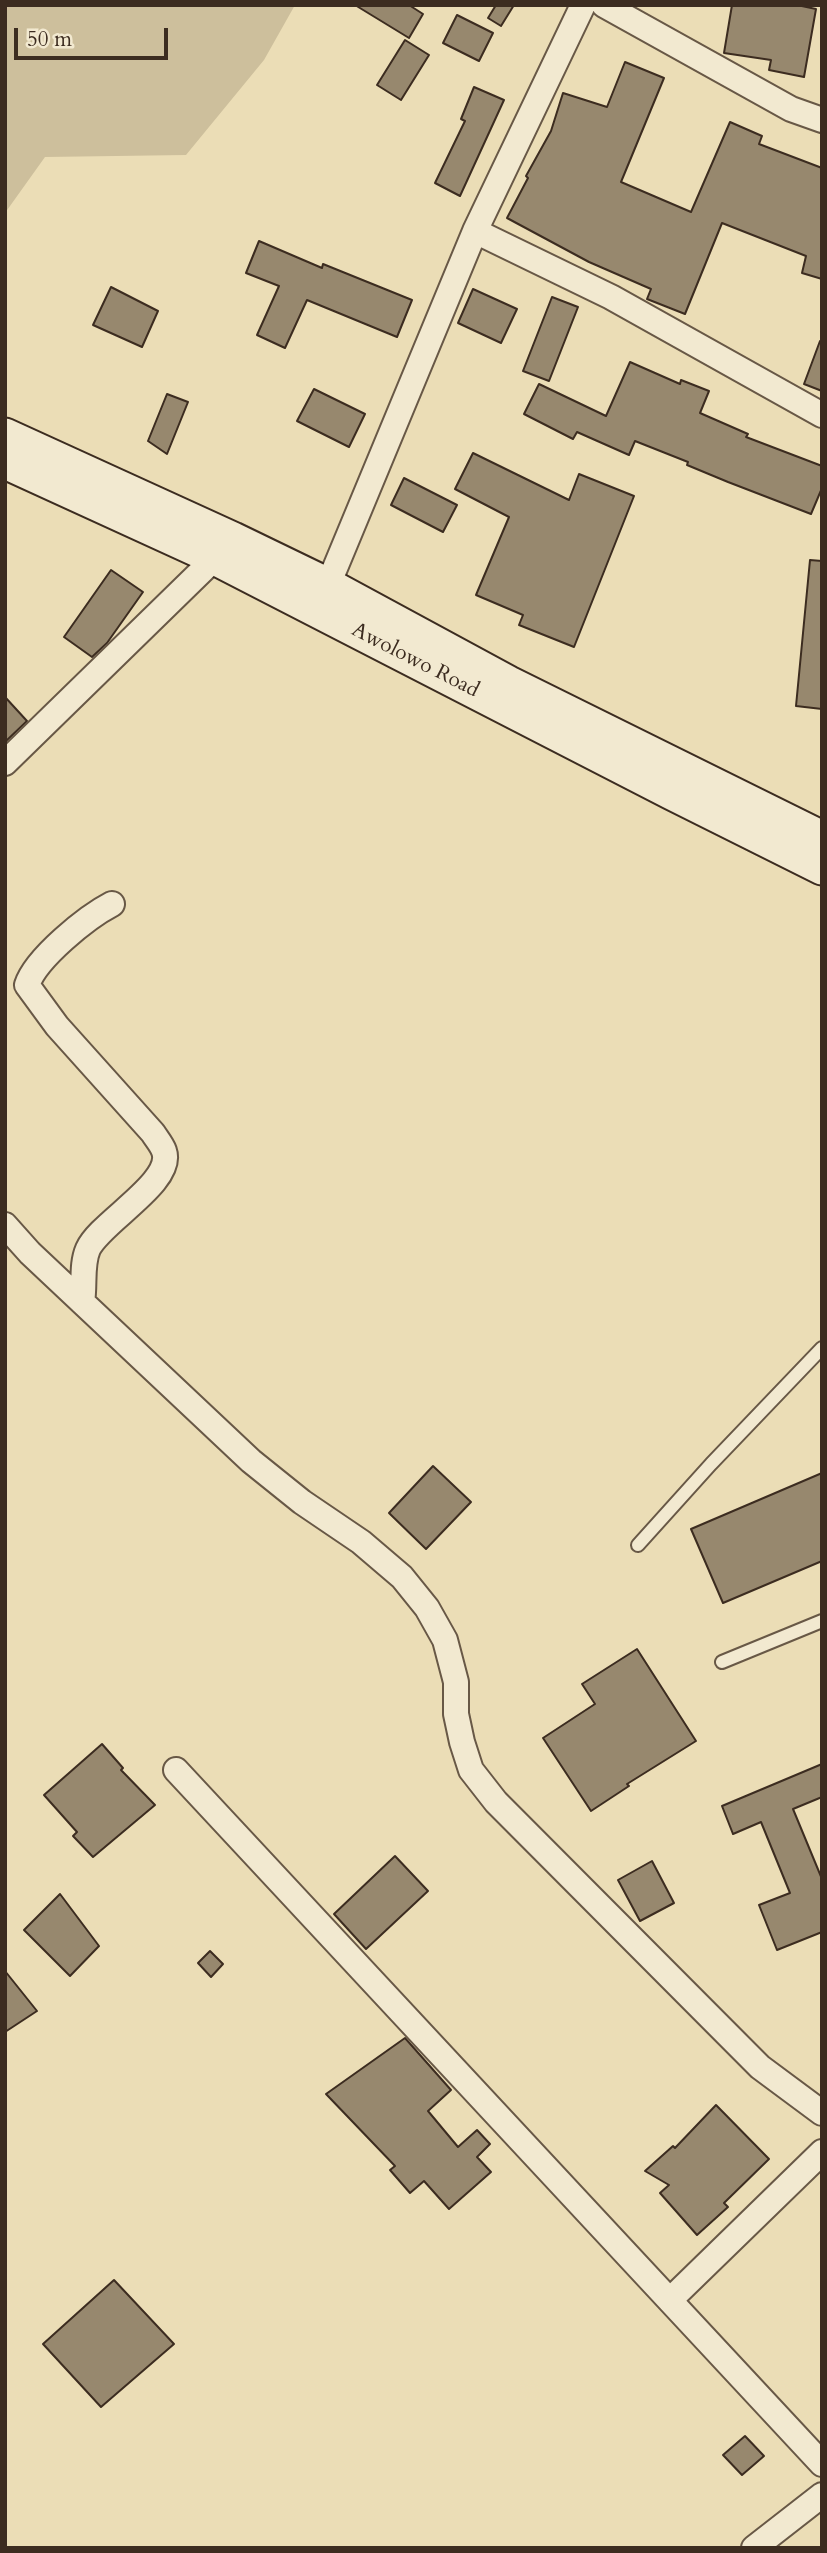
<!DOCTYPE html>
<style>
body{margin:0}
#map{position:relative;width:827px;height:2553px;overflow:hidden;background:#ebddb6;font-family:Cardo,serif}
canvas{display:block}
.frame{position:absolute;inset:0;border:7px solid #3c2c20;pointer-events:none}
.scale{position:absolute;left:14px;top:28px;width:154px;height:32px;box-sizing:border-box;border:4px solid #3c2c20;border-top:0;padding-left:9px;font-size:21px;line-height:24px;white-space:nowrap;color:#3c2c20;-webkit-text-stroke:5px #f2e9d0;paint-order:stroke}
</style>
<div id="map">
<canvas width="827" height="2553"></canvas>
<div class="frame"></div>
<div class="scale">50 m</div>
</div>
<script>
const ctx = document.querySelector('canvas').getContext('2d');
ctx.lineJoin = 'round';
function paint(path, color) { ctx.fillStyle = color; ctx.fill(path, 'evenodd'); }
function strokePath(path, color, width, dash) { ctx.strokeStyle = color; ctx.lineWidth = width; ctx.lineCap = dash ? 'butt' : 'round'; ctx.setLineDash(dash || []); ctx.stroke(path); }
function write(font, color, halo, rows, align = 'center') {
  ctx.font = font + ' Cardo,serif'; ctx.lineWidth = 5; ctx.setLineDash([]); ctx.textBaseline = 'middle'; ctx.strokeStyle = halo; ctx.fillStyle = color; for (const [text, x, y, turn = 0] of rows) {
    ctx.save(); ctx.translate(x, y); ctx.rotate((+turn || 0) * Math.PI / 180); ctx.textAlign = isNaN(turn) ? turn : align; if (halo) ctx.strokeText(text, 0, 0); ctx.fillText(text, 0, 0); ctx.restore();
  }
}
const green = new Path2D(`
 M5 5H295L264 60 186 155 45 157 5 213Z`);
const building = new Path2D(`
 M355 5H409L423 14 409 38Z
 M496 5H514L501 26 488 18Z
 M732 5H797L816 9 804 77 769 70 771 60 724 53Z
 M457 15 493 33 479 61 443 43Z
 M405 40 429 55 401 100 377 85Z
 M625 62 664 78 621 182 691 212 730 122 762 136 759 144 822 168V279L802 273 806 256 722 223 685 314 647 299 651 289 589 262 507 218 528 178 526 176 551 131 563 93 607 107Z
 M474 87 504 100 460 196 435 183 465 121 461 119Z
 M259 241 322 268 323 264 412 300 397 337 307 300 285 348 257 335 279 286 246 273Z
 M111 287 158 311 142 347 93 325Z
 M473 289 517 309 501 343 458 323Z
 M552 297 578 307 549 381 523 371Z
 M820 341H822V391L804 384Z
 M630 362 680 384 681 380 709 391 700 413 748 434 746 437 822 466V488L811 514 728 482 687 465 688 462 635 441 629 455 577 432 573 439 524 414 539 384 606 416Z
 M314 389 365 414 349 447 297 421Z
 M167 394 188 402 167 454 148 441Z
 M473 453 569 500 579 474 634 496 574 647 519 625 523 615 476 595 509 517 455 489Z
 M404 478 457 505 443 532 391 505Z
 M810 560 822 561V709L796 706Z
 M111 570 143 592 107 643 92 657 64 637Z
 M5 697 27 721 5 742Z
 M433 1466 471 1502 426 1549 389 1513Z
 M822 1473V1561L723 1603 691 1529Z
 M637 1649 696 1741 627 1784 629 1786 591 1811 543 1738 595 1704 582 1684Z
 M102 1744 123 1768 121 1770 155 1805 93 1857 73 1836 77 1832 44 1795Z
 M822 1764V1797L793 1809 822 1879V1932L777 1950 759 1905 790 1893 761 1822 733 1834 722 1806Z
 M395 1856 428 1891 366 1949 334 1914Z
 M652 1861 674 1903 640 1921 618 1880Z
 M60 1894 99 1946 70 1976 24 1930Z
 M210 1951 223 1964 211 1977 198 1963Z
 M5 1971 37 2011 5 2032Z
 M405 2038 451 2090 428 2111 458 2147 477 2130 490 2144 477 2157 491 2172 449 2209 424 2181 410 2193 390 2170 395 2166 326 2094Z
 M716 2105 769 2159 724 2203 728 2207 697 2235 660 2193 669 2185 645 2171 673 2146 675 2148Z
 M114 2280 174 2344 101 2407 43 2344Z
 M745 2436 764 2456 742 2475 723 2455Z`);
const lane = new Path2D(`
 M638 1545 711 1464 822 1348
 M722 1662 822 1621`);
const street = new Path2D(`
 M604 5 791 109 822 120
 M475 231 611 297 822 415
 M328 585 475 231 583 5
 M5 763 215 558
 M5 1225 30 1253 251 1461 302 1502 361 1542 402 1577 427 1608 445 1640 456 1682V1714L462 1742 471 1770 496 1802 760 2067 822 2113
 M82 1302C85 1285 81 1265 88 1249 100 1222 175 1182 164 1151 162 1145 156 1138 153 1133L57 1026 27 985C36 958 87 917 112 904
 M176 1770 822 2464
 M670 2300 822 2152
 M754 2548 822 2495`);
const secondary = new Path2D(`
 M5 435 233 539 328 585 509 683 822 838
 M5 462 215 558 672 793 822 868`);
const streetNames = [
 ["Awolowo Road",415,661,27]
];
paint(green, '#cdbf9c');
paint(building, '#97886e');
strokePath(building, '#3c2c20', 2);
strokePath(lane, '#685846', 16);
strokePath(street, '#685846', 28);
strokePath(secondary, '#3c2c20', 37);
strokePath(lane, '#f2e9d0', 12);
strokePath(street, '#f2e9d0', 24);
strokePath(secondary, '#f2e9d0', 33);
write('21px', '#3c2c20', '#f2e9d0', streetNames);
</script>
